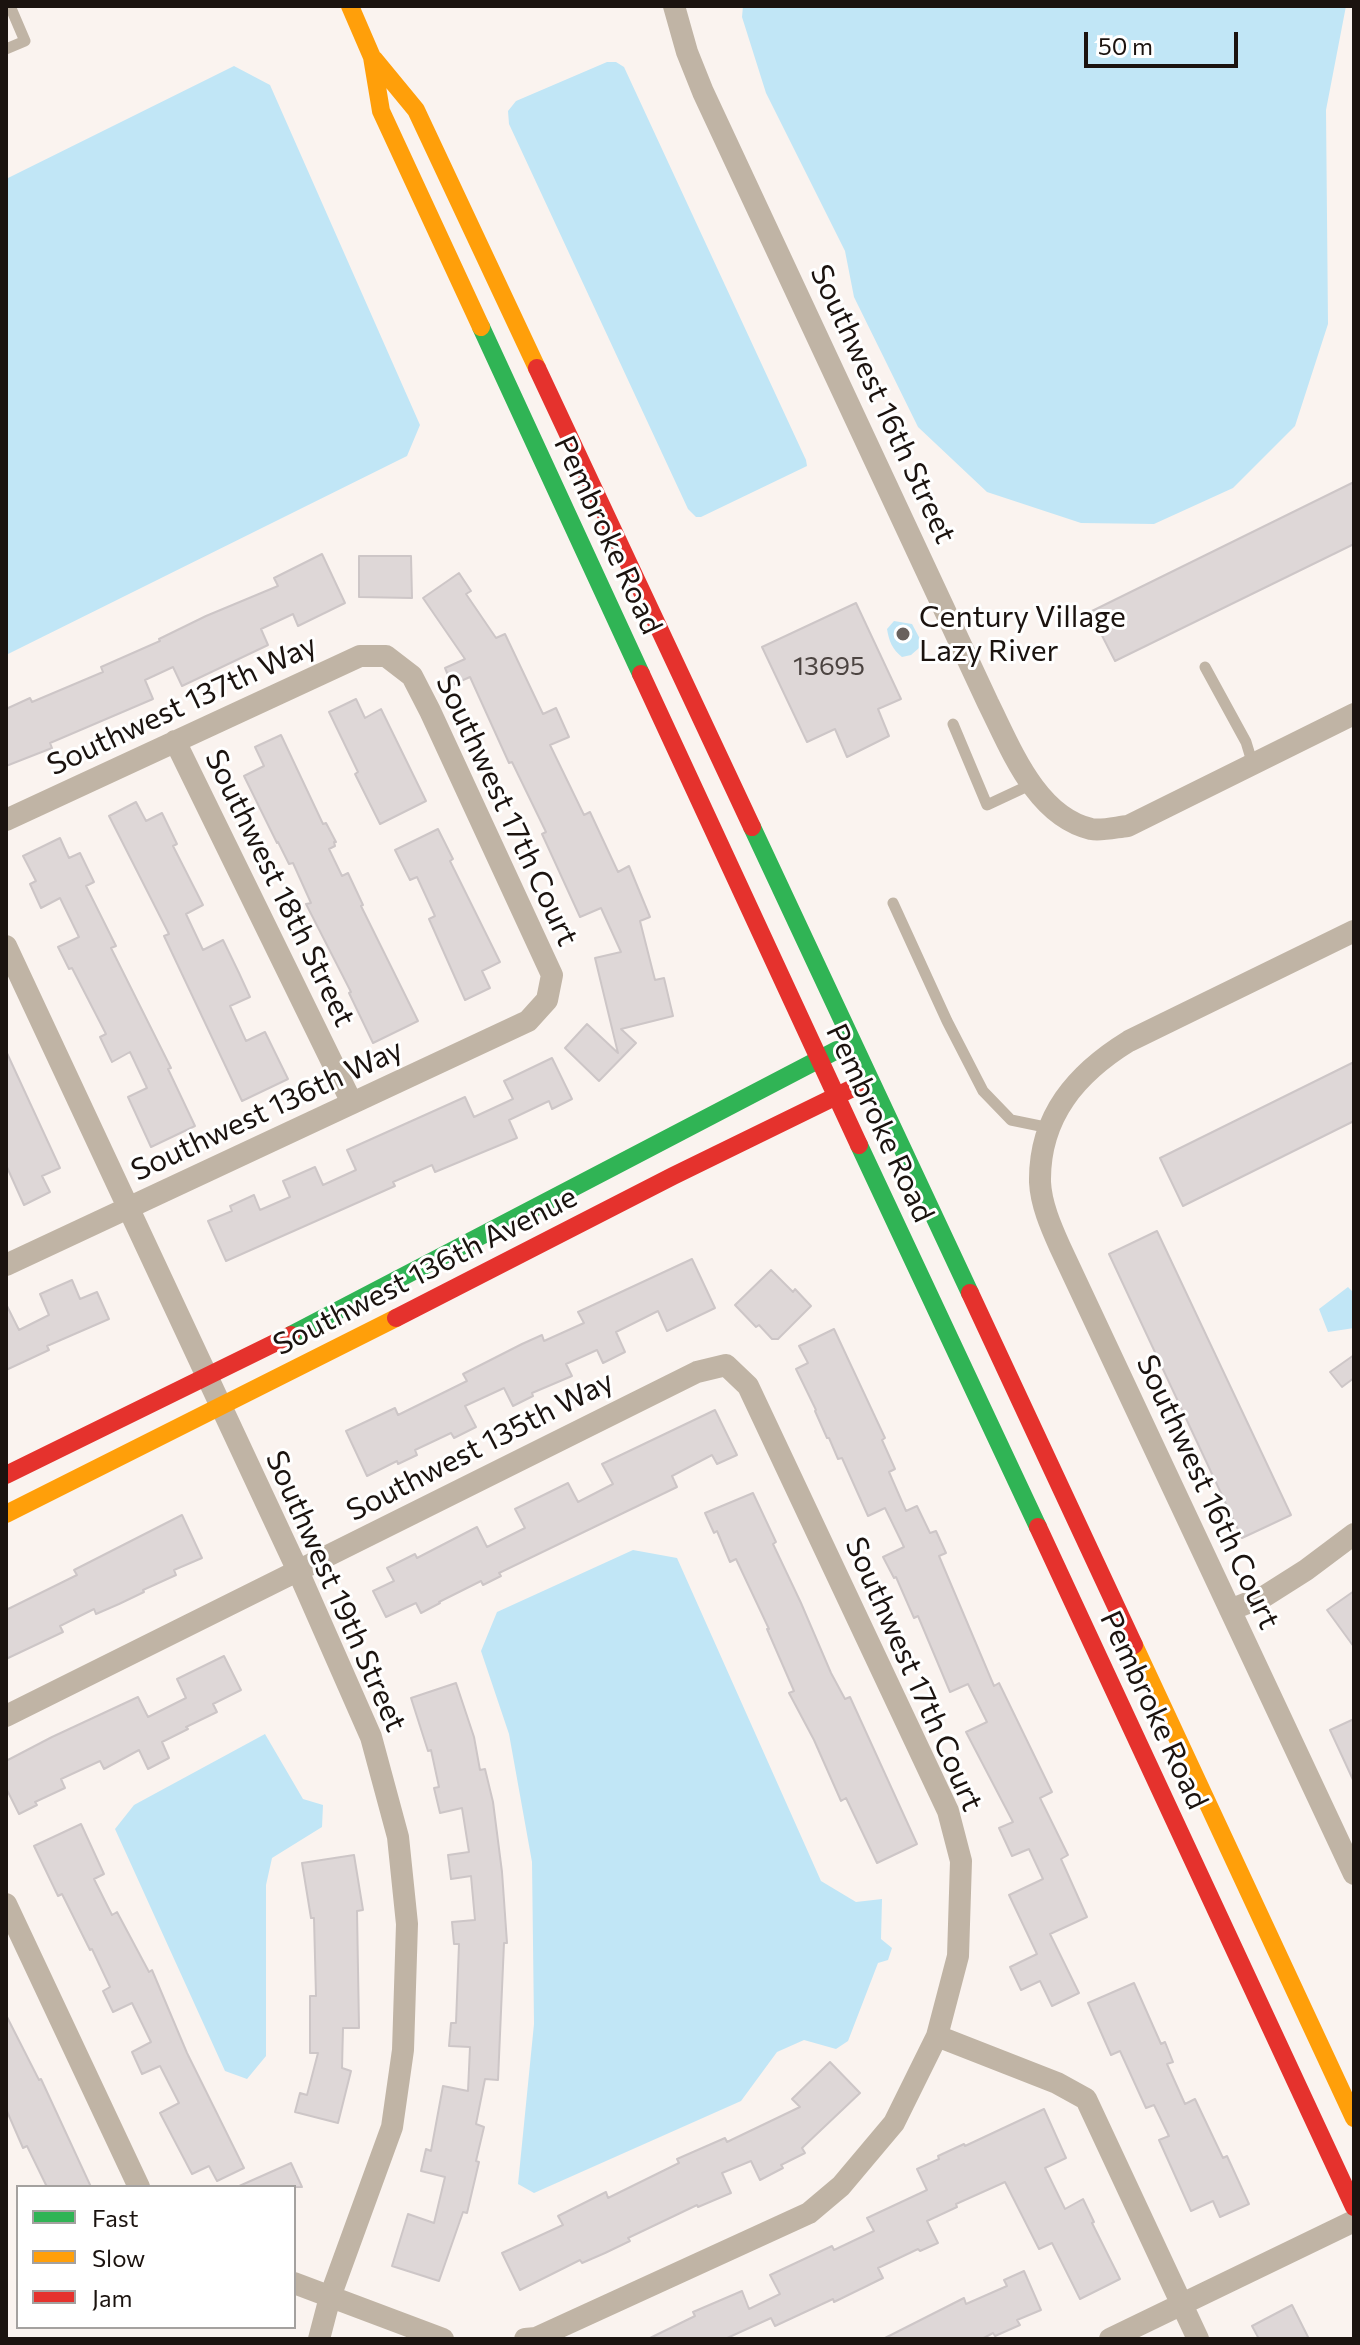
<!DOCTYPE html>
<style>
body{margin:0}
#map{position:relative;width:1360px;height:2345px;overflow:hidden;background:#faf3ef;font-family:Commissioner,sans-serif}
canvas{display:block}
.frame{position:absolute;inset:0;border:8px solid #1b130f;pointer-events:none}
.legend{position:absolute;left:16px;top:2185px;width:280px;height:144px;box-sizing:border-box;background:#fff;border:2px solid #a4a19f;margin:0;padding:10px 14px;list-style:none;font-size:24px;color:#1b130f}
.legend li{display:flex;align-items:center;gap:16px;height:40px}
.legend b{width:40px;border:2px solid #a4a19f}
.scale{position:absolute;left:1084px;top:32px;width:154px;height:36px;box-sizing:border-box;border:4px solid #1b130f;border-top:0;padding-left:10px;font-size:24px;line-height:28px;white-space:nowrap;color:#1b130f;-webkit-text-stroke:6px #fff;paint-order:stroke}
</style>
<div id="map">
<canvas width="1360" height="2345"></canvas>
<div class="frame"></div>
<ul class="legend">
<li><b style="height:10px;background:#30b455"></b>Fast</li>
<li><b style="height:10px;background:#ff9f0a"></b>Slow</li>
<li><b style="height:10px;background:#e5322d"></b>Jam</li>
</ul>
<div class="scale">50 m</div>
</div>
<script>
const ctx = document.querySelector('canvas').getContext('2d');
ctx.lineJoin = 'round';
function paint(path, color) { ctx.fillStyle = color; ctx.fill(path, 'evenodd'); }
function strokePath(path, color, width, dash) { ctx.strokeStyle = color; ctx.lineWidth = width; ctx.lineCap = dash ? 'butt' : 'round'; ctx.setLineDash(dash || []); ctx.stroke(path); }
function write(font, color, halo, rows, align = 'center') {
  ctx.font = font + ' Commissioner,sans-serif'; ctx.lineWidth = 6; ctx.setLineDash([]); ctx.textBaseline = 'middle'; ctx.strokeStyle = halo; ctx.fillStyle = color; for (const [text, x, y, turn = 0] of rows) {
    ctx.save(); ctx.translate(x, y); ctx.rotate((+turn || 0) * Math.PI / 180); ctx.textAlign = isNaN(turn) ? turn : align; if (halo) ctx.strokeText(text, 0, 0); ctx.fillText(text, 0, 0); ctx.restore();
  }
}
const water = new Path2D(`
 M743 6H1346L1326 110 1328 324 1295 426 1233 488 1154 524 1081 523 987 492 918 427 854 297 845 251 766 93 742 17Z
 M607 62H616L624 67 806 460 807 466 701 517H696L688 509 509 124 508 111 516 101Z
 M234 66 270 85 420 425 407 456 6 655V179Z
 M894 621 912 624 920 639 919 648 911 655 902 657C892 649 889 641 887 629Z
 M1348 1287 1354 1293V1328L1328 1332 1319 1309Z
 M633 1550 677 1558 821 1881 856 1902 882 1899 881 1939 892 1948 888 1960 878 1963 848 2041 836 2049 804 2040 777 2052 741 2101 534 2193 518 2184 534 2024 532 1862 509 1734 481 1651 497 1612Z
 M265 1734 303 1799 323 1805 322 1827 272 1858 266 1885V2056L247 2079 225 2071 115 1829 134 1805Z`);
const building = new Path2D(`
 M1354 482V544L1115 661 1090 612Z
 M322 554 345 603 298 626 293 614 261 629 268 645 182 686 173 667 145 680 153 699 50 743 52 748 6 766V709L30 698 32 702 103 672 101 667 160 641 159 639 206 616 278 586 274 578Z
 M359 556H411L412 598 359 597Z
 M459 573 471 591 466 594 496 638 505 634 543 714 556 708 569 737 550 745 584 815 590 812 618 872 629 866 650 917 640 921 655 980 664 978 673 1016 621 1029 636 1043 599 1081 565 1048 587 1024 618 1053 595 958 621 952 601 908 580 917 542 834 546 832 512 762 509 763 470 677 452 685 445 668 465 659 423 598Z
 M856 603 901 699 878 709 889 736 847 757 835 729 807 742 762 647Z
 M356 699 365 718 381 709 426 801 380 824 355 774 358 772 329 712Z
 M281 735 323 824 326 823 336 842H334L335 846 329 849 342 876 348 873 363 905 361 906 418 1021 373 1043 349 993 351 992 306 904 311 903 293 863 289 864 278 842 277 843 244 776 264 766 255 747Z
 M136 802 146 821 162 813 177 844 173 846 203 905 186 914 203 950 223 940 239 973 250 997 230 1006 246 1041 265 1032 288 1079 242 1101 164 936 169 934 109 816Z
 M438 829 453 859 450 861 500 962 482 971 490 988 465 1000 429 919 435 916 417 877 410 880 395 850Z
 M60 838 69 858 80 853 94 882 86 886 116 946 111 948 171 1068 168 1069 195 1126 151 1147 128 1097 147 1088 130 1052 112 1062 100 1037 106 1034 72 968 69 969 58 947 79 937 60 898 41 908 30 884 36 881 23 856Z
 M6 1051 60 1168 42 1176 50 1192 24 1205 6 1165Z
 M552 1058 572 1099 552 1109 549 1101 509 1120 517 1138 435 1172 432 1165 393 1182 395 1186 226 1261 208 1221 232 1211 230 1206 254 1195 260 1210 290 1197 283 1181 315 1167 323 1185 356 1170 347 1150 465 1097 474 1117 513 1099 504 1081Z
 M1354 1062V1121L1183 1206 1160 1158Z
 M1157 1231 1291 1515 1242 1538 1109 1254Z
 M692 1259 715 1308 667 1331 658 1311 616 1332 625 1352 603 1363 597 1350 566 1364 572 1376 532 1393 533 1396 513 1406 504 1388 465 1406 476 1427 454 1438 451 1433 415 1450 417 1455 398 1464 397 1461 367 1476 346 1431 395 1408 398 1415 467 1381 463 1374 522 1344 542 1335 544 1341 584 1323 578 1312Z
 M771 1270 793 1292 795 1289 811 1306 778 1339H772L759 1325 756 1327 735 1305Z
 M72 1280 80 1299 97 1292 109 1319 47 1346 49 1350 6 1370V1304L19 1330 49 1315 40 1294Z
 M834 1329 885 1438 882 1440 895 1469 889 1472 906 1511 917 1506 930 1533 936 1531 946 1553 939 1556 994 1686 999 1683 1052 1792 1040 1798 1068 1855 1061 1859 1087 1917 1050 1934 1079 1993 1052 2006 1040 1981 1021 1990 1010 1967 1037 1954 1009 1895 1043 1879 1029 1849 1012 1856 999 1828 1013 1822 966 1732 987 1722 968 1684 950 1692 918 1616 914 1618 896 1577 894 1578 883 1557 904 1547 885 1508 868 1516 842 1458 838 1459 829 1438H827L815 1411 816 1410 796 1369 808 1363 799 1346Z
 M1354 1355V1378L1342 1387 1330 1372Z
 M715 1410 737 1455 717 1464 712 1455 672 1476 677 1487 499 1573 501 1576 483 1585 481 1581 439 1602 440 1603 421 1613 416 1603 386 1617 373 1591 394 1581 387 1568 415 1554 417 1558 477 1527 487 1547 525 1528 515 1509 568 1483 578 1502 613 1484 602 1464Z
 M753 1493 776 1542 773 1544 801 1603 831 1673 845 1699 850 1697 917 1844 877 1863 846 1798 841 1801 814 1740 789 1693 794 1691 767 1629H769L736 1559 730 1562 717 1531 714 1533 705 1513Z
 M182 1515 202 1558 174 1570 176 1575 143 1590 144 1592 119 1604 96 1614 94 1609 60 1626 63 1632 6 1659V1610L77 1575 74 1570Z
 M1354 1591V1647L1327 1610Z
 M224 1656 241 1690 213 1704 217 1712 186 1727 188 1729 162 1742 169 1758 148 1769 139 1750 104 1769 100 1761 61 1779 65 1788 35 1802 37 1805 19 1814 6 1788V1761L52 1737 138 1697 148 1717 186 1698 177 1679Z
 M456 1683 474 1737 480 1770 485 1769 493 1802 502 1872 507 1943H504L498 2080 485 2079 476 2124 484 2127 476 2161 479 2162 467 2213 463 2212 439 2281 392 2266 408 2214 434 2223 445 2177 421 2171 426 2149 431 2151 443 2086 468 2091 470 2047 449 2046 451 2023H456L459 1944H454L452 1922 475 1920 471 1876 451 1879 448 1855 469 1852 462 1808 440 1813 434 1788 439 1787 431 1750 428 1751 411 1698Z
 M1354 1719V1782L1330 1730Z
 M81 1824 104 1874 94 1879 112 1915 117 1912 149 1972 152 1970 187 2053 244 2168 217 2181 209 2166 192 2174 160 2113 179 2103 160 2066 142 2074 132 2052 151 2042 132 2003 113 2012 103 1991 110 1987 92 1949 90 1950 62 1894 58 1896 34 1846Z
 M354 1855 363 1910 357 1911 359 2028H343L342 2068 351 2071 338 2123 295 2112 300 2093 307 2095 318 2053H310V1996H316L314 1918H311L302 1863Z
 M1134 1983 1161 2044 1165 2042 1173 2062 1167 2064 1185 2104 1195 2099 1223 2158 1227 2156 1249 2204 1220 2217 1213 2201 1191 2211 1159 2140 1169 2136 1154 2105 1146 2108 1120 2051 1111 2055 1088 2003Z
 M6 2015 39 2080 41 2079 91 2187H47L27 2146 23 2148 6 2109Z
 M830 2062 860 2093 802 2148 805 2153 781 2165 783 2168 760 2180 751 2161 722 2173 731 2193 698 2207 697 2205 628 2238 630 2241 605 2253 582 2263 580 2260 520 2290 502 2253 563 2225 558 2216 606 2192 608 2198 679 2163 677 2159 725 2138 727 2142 800 2107 792 2099Z
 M1044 2109 1066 2158 1045 2168 1065 2209 1083 2199 1094 2222 1092 2223 1120 2279 1080 2299 1052 2243 1039 2249 1005 2182 956 2204 957 2207 927 2221 938 2243 920 2251 918 2249 878 2268 883 2278 834 2302 833 2299 775 2326 771 2318 725 2339H648L695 2316 693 2312 742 2291 749 2309 780 2294 770 2275 832 2246 834 2250 874 2231 867 2218 927 2190 917 2169 939 2159 938 2156 964 2144 965 2146Z
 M291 2163 302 2187H237Z
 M1024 2271 1041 2310 1017 2320 1020 2325 995 2336 993 2333 982 2339H883L964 2298 966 2304 1007 2286 1004 2280Z
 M1292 2305 1309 2339H1259L1252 2326Z`);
const lane = new Path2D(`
 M6 49 25 41 10 6
 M1205 667 1246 742 1253 765
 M953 724 987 805 1032 784
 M893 903 947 1021 983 1091 1011 1120 1050 1128`);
const street = new Path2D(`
 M674 6 687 52 703 92 988 703C1011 749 1036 816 1091 829 1102 831 1117 827 1128 826L1354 714
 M175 741 352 1103
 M6 820 360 656H386L412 676 430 711 552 975 547 1000 528 1021 6 1265
 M1354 931 1129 1041C1077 1073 1039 1116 1040 1182 1041 1204 1051 1227 1060 1247L1354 1874
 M6 946 298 1571 371 1737 398 1837 407 1924 403 2050 392 2127 330 2297 319 2339
 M1230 1610 1265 1596 1306 1570 1354 1534
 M6 1716 697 1372 726 1365 748 1386 948 1811 961 1861 958 1956 937 2036 1057 2083 1086 2099 1198 2339
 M6 1904 139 2187
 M294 2283 443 2339
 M525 2339 536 2338 809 2213 841 2186 894 2123 937 2036
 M1110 2339 1354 2221`);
const fast = new Path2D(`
 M481 327 641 674
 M752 827 970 1293
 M859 1145 1038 1527
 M291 1335 837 1050`);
const slow = new Path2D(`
 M350 6 372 57 381 111 481 327
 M374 59 416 110 537 368
 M6 1514 396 1318
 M1134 1645 1354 2118`);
const jam = new Path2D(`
 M537 368 752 827
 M641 674 859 1145
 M970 1293 1134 1645
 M396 1318 673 1176 855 1087
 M6 1475 291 1335
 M1038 1527 1354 2207`);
const markers = [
 [903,634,8,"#69615d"]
];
const numberNames = [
 ["13695",829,666]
];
const streetNames = [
 ["Southwest 16th Street",883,404,65],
 ["Pembroke Road",608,535,65],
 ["Southwest 137th Way",182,705,-25],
 ["Southwest 17th Court",507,810,65],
 ["Southwest 18th Street",280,888,64],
 ["Southwest 136th Way",267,1110,-25],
 ["Pembroke Road",880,1123,65],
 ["Southwest 136th Avenue",425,1271,-27],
 ["Southwest 135th Way",480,1446,-27],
 ["Southwest 16th Court",1208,1492,65],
 ["Southwest 19th Street",336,1591,66],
 ["Southwest 17th Court",914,1674,66],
 ["Pembroke Road",1154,1710,65]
];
const poiNames = [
 ["Century Village",919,617],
 ["Lazy River",919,651]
];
paint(water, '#c1e6f6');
paint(building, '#ded7d7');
strokePath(building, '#cdc6c7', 2);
strokePath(lane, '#c0b4a5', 11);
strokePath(street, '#c0b4a5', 22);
strokePath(fast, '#30b455', 18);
strokePath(slow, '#ff9f0a', 18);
strokePath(jam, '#e5322d', 18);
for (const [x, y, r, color] of markers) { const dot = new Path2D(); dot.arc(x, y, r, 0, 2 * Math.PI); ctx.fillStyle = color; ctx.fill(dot); strokePath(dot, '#fff', 3); }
write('26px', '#4c4441', null, numberNames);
write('30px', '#1b130f', '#fff', streetNames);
write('30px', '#1b130f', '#fff', poiNames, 'left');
</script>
